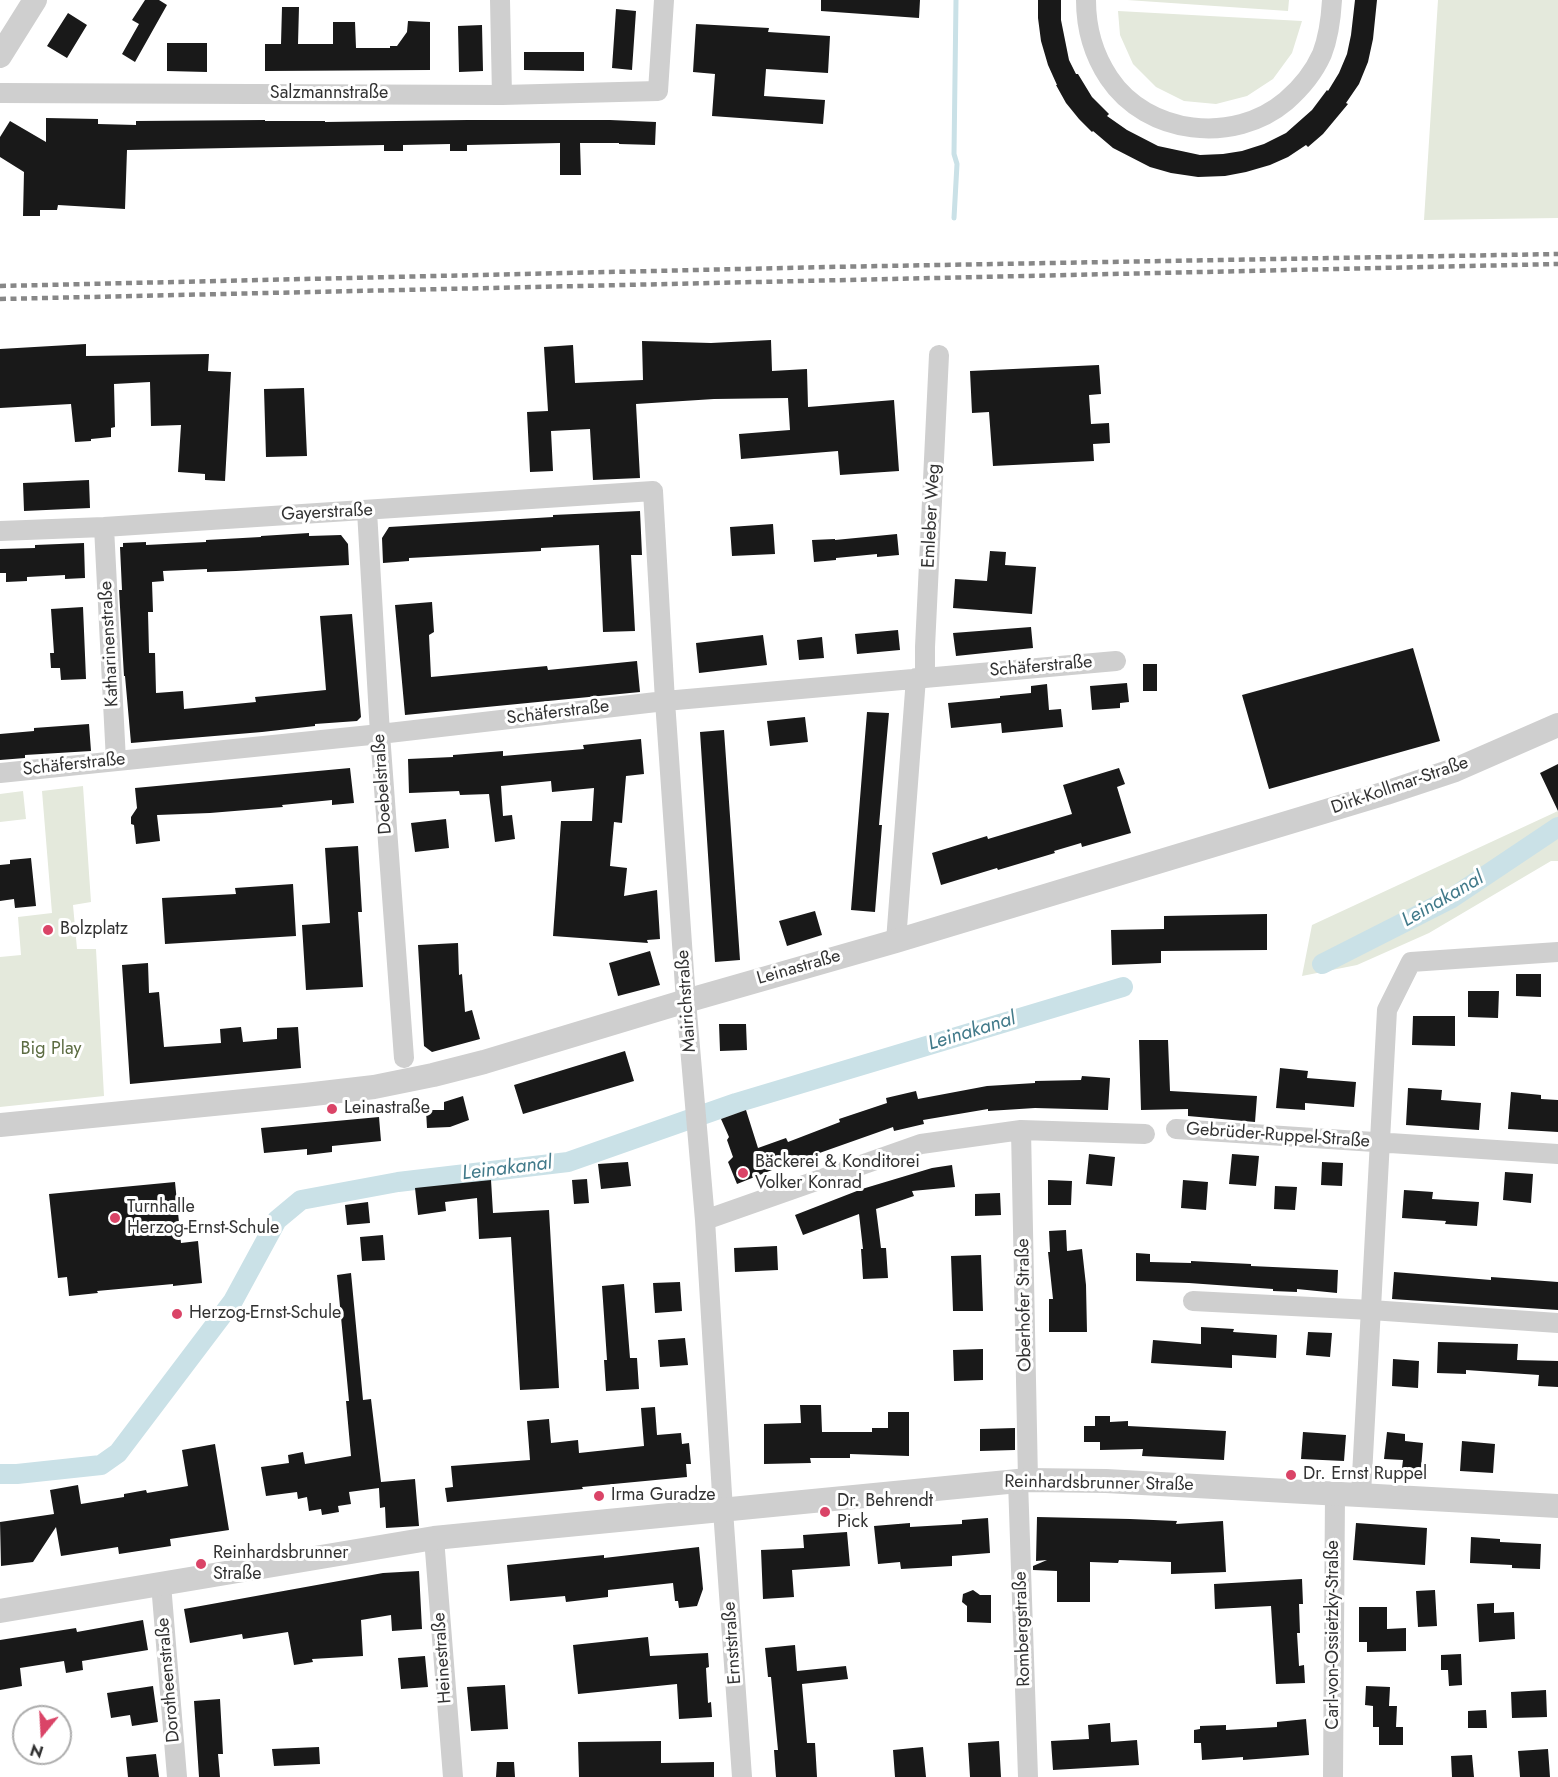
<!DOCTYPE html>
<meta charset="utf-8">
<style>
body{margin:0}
#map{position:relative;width:1558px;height:1777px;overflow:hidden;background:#fff;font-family:Jost,sans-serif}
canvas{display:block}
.north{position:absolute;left:12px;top:1705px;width:60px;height:60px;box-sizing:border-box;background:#fff;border:2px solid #adadad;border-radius:50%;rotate:198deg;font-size:16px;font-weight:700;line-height:24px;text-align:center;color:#323232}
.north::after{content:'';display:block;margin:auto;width:21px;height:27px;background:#da4467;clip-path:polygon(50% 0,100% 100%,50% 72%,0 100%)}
</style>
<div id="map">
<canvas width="1558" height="1777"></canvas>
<div class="north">N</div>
</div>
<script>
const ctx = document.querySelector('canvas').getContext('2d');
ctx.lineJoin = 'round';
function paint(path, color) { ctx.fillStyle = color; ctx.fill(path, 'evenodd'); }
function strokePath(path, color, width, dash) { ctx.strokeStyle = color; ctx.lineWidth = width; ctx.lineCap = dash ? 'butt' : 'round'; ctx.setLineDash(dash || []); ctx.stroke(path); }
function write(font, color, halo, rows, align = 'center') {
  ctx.font = font + ' Jost,sans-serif'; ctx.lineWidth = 6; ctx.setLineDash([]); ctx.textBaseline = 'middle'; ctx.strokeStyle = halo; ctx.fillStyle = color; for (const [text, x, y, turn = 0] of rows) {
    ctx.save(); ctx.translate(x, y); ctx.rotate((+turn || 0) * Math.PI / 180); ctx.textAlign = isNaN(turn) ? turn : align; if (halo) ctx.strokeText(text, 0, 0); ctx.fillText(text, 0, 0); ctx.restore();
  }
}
const green = new Path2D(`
 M1127 0H1289L1288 11Z
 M1438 0H1558V218L1424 220Z
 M1118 11 1302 21 1292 53 1273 79 1247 96 1216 104 1184 101 1156 87 1133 64 1120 35Z
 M83 786 91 902 73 905 77 949H96L104 1096 0 1107V957L21 955 18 917 52 913 42 791Z
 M23 791 26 819 0 822V794Z
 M1558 811V861H1551L1429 933 1357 965 1302 976 1312 925Z`);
const stream = new Path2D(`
 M954 218 957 164 954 154 956 0`);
const canal = new Path2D(`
 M1322 964 1452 898 1558 827
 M0 1474H17L101 1465 118 1453 233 1301 277 1220 301 1200 398 1182 568 1162 736 1103 1123 987`);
const building = new Path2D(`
 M145 0H159L167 5 135 62 122 54 139 24 132 20Z
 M821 0H920L919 18 821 11Z
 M1038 0H1061V20L1069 60 1076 74H1078L1092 97 1109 114 1107 116 1127 130 1158 146 1200 155 1223 154 1242 151 1264 144 1286 133 1312 110 1327 90 1328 91 1339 73 1347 54 1351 35 1355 0H1377L1373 39 1368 62 1359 84 1346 103 1348 104 1323 134 1308 147 1306 145 1288 157 1270 165 1246 172 1225 176 1198 177 1171 173 1150 167 1113 148 1093 131 1092 132 1079 119 1066 103 1056 85H1057L1048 65 1041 41 1038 18Z
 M282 7H299L298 44H333V22H355L356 48H390V46H397L407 32 408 21 430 22V70L265 71V44H281Z
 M616 9 636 11 632 70 612 68Z
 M68 13 87 25 67 58 47 46Z
 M696 24 769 28 768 32 830 36 828 73 766 69 764 96 825 100 823 124 712 116 715 74 693 72Z
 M482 25 483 71 459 72 458 26Z
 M167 43H207V72L167 71Z
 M524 52H584V71L524 70Z
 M46 118 98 119V124L136 125V121L265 120V121H325V122L467 120H610L656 122 655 145 619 144V143H580L581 175H560V143L467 145V151H450V144L403 145V151H384V145L127 150 125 209 58 205 57 210H40V216H23L24 172 0 157V137L10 121 46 142Z
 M771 340 772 371 807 369 808 407 894 400 899 471 840 475 838 451 741 459 739 434 790 430 788 398 714 399 636 404 640 478 593 480 590 429 551 431 553 471 530 472 527 412 548 411 544 347 573 345 575 383 643 380 642 341 711 343Z
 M86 344V356L209 354 208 371 231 372 225 481 205 480V474L178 472 181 425 151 426 150 382 114 384 115 427 111 428V437L91 439V441L75 442 71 404 0 408V349Z
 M1099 365 1101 394 1089 395 1091 424 1109 423 1110 443 1093 444 1094 461 993 466 989 412 972 413 970 371Z
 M304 388 307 456 266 457 264 389Z
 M89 480 90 508 24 511 23 483Z
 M640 511 642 555H631L635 631 603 632 599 545 541 548V551L409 558V561L383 563 382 538 389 527 553 517V515Z
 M773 524 775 554 732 556 730 527Z
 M309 533V536L341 535 348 544 349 565 236 571 207 572V569L163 571 164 581 152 582 153 612H148L149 653H155L156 693 183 691 184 709 256 702 255 697 326 690 320 616 352 614 361 717 357 721 315 724V726L262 732 131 743 125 676H124L119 590H122L120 547H123V543L146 542V545L206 542V540L261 537V536Z
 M897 534 899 555 877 557V554L836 558V560L814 562 812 540 835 539V540Z
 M84 543 85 578 65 579V575L27 577V581L6 582V573H0V549L35 548V545Z
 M990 551 1006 552 1005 565 1036 567 1032 614 953 608 955 579 987 581Z
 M432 602 434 632 429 635 431 677 547 666 548 670 637 661 640 692 405 715 395 605Z
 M83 607 86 679 61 680 60 668H51L50 653H54L51 609Z
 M1031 627 1033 648 956 656 953 633Z
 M898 630 900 650 857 654 855 634Z
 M763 635 767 665 699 673 696 643Z
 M822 637 824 658 799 660 797 640Z
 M1413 648 1440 741 1269 789 1242 695Z
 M1143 664H1157V691H1143Z
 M1127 683 1129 702 1120 703V708L1092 710 1090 686Z
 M1047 684 1049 710 1061 709 1063 727 1002 733 1001 723 951 728 948 703 1000 698V696L1031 693V686Z
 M867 712 889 713 879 825H882L875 912 851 910Z
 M805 717 808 742 770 746 767 721Z
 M89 724 91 751 25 755V758L0 760V734L34 731V728Z
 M724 730 740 960 715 962 700 732Z
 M641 739 644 774 626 776 622 823 614 822 610 866 627 868 624 896 657 890 660 939 647 940 648 943 553 936 561 821H592L594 788 552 792 551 781 501 786 503 816 512 815 515 839 495 842 489 794 460 795 459 791 409 793 408 759 453 757V755L503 751V756L584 749 583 745Z
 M1558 764V811L1540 773Z
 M350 768 354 803 332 805V800L282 805 283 807 210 813 157 815 160 841 136 844 134 825 131 824V817L137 808 135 788Z
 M1119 768 1125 784 1117 787 1131 833 1082 847 1081 843 1054 851 1055 853 998 870 997 868 941 885 932 853 987 836 988 839 1072 814 1063 785Z
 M446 819 449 848 415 852 411 823Z
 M358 846 362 912H358L363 987 306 990 302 925 330 923 325 848Z
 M31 858 36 906 15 908 14 899 0 901V865L10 864V860Z
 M293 884 296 936 165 944 162 898 236 894 235 888Z
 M815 911 822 935 787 946 779 921Z
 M1267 914V950L1161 951V963L1112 965 1111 930 1164 929V916Z
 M458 943 459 975 462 974 465 1012 472 1010 480 1039 432 1052 424 1046 418 945Z
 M650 951 660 985 618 996 609 963Z
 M148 963 149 993 159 992 164 1047 221 1043 220 1029 241 1027 243 1042 277 1039V1028L298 1027 301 1068 130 1084 122 965Z
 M1516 974H1541V997L1516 996Z
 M1468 991H1499L1498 1018 1468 1017Z
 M1413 1016H1455V1046L1412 1045Z
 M719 1024H746L747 1050 720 1051Z
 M1139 1040H1168L1170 1091 1257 1096 1255 1122 1188 1116V1109L1141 1110Z
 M625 1051 634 1081 523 1114 514 1085Z
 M1280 1068 1308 1071 1307 1078 1356 1082 1354 1107 1305 1103V1110L1276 1108Z
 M1082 1076 1110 1078 1108 1110 1035 1108 988 1111V1109L923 1120 924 1124 894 1131 893 1127 777 1168 771 1153 772 1170 737 1184 728 1162 733 1157 727 1140 729 1137 721 1119 746 1110 758 1148 786 1138 788 1142 840 1122 839 1119 887 1103 886 1098 916 1091 918 1099 987 1086 1035 1083V1081L1081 1080Z
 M1408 1088 1442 1090 1441 1100 1481 1103 1479 1130 1406 1125Z
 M1511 1092 1541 1095V1099L1558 1100V1132L1508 1129Z
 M463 1096 469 1120 450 1127 427 1128 426 1110H444V1102Z
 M379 1117 381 1141 332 1146V1152L307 1155V1149L264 1153 261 1128Z
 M1089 1154 1115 1157 1112 1186 1086 1184Z
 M1232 1154 1259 1156 1256 1186 1229 1184Z
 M628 1162 631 1186 601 1189 598 1164Z
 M1322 1162 1343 1163 1342 1186 1321 1185Z
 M952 1165 955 1187 912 1191 914 1196 876 1209 881 1248H886L888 1278 863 1279 861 1249H863L859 1214 803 1235 795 1215 862 1189 932 1168Z
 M1505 1172 1533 1174 1531 1203 1503 1200Z
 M587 1179 589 1203 574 1204 572 1180Z
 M491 1180 493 1213 549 1210 559 1388 520 1390 511 1237 479 1239 477 1198 445 1202 446 1211 418 1215 415 1188Z
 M1048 1180 1072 1181 1071 1205H1048Z
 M1183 1180 1208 1182 1206 1210 1181 1208Z
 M175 1182 181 1243 198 1241 202 1283 173 1286V1284L97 1291 98 1293 69 1296 67 1277 58 1278 49 1194Z
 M1275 1186 1297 1187 1295 1210 1274 1209Z
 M1404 1190 1433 1192 1432 1199 1479 1202 1477 1226 1445 1224 1446 1221 1402 1218Z
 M1000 1193 1001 1215 975 1216V1194Z
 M368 1202 370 1223 347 1225 345 1205Z
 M1066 1230 1067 1251 1082 1249 1086 1285 1087 1332H1049V1299H1053L1048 1252H1050L1049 1231Z
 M383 1235 385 1260 362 1261 360 1237Z
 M777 1246 778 1270 735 1272 734 1248Z
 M1136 1253 1150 1254V1262L1191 1263V1261L1251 1264V1266L1338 1270 1337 1293 1297 1289V1292L1273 1291V1289L1189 1283 1136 1281Z
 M981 1255 983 1311H953L951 1256Z
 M1394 1272 1491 1280V1277L1558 1282V1310L1392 1299Z
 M351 1273 363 1400 371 1399 381 1482 415 1479 419 1526 386 1528 385 1507 380 1508 379 1488 349 1492 351 1504 338 1506 339 1512 322 1515 321 1509 309 1511 307 1497 298 1499 297 1492 266 1496 261 1467 289 1463 288 1455 303 1452 305 1464 351 1456 346 1401H349L337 1275Z
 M680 1282 682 1311 655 1313 653 1283Z
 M624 1284 630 1358H637L639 1389 606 1391 604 1360H607L602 1286Z
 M1201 1327 1234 1329 1233 1332 1277 1335 1276 1358 1232 1355V1368L1151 1363 1153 1340 1201 1344Z
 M1308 1332 1332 1333 1330 1357 1306 1355Z
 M685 1338 688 1365 660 1367 658 1340Z
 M1438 1342 1518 1344 1517 1360 1558 1361V1387L1538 1386 1539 1375 1466 1370V1374L1437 1373Z
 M983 1349V1380L954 1381 953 1350Z
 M1393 1359 1419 1361 1418 1388 1392 1386Z
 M800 1405H821L822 1432H872V1428H888V1412H909V1456L850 1454V1458H810L811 1463 764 1464V1424L801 1423Z
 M655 1407 657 1435 681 1433 682 1444 689 1443 691 1464H686L687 1477 582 1487 583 1489 447 1502 445 1488 453 1487 451 1466 530 1460 527 1421 549 1419 551 1443 578 1440 579 1453 644 1446 641 1408Z
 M1095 1416H1110V1422L1128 1421V1426L1226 1431 1224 1460 1142 1456 1143 1449 1100 1450V1442H1084V1426H1095Z
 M1015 1428V1450L980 1451V1429Z
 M1303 1432 1346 1435 1344 1461 1301 1459Z
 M1387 1432 1405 1434V1441L1423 1443 1421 1469 1402 1468 1403 1460 1384 1459Z
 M1462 1441 1495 1444 1493 1473 1460 1471Z
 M215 1444 229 1530 170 1539 171 1546 119 1554 118 1547 61 1556 56 1527 33 1562 1 1566 0 1522 54 1514 50 1490 78 1485 81 1504 124 1497V1494L146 1490 147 1493 188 1486 182 1450Z
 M1037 1517 1130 1519 1177 1521 1176 1524 1223 1521 1226 1572 1171 1574V1562L1119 1560 1118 1563 1090 1562V1602H1057V1571L1033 1570V1566L1047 1560 1036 1561Z
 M988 1518 990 1553 952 1556V1566L901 1569 900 1562 878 1564 874 1526 910 1523V1527L962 1524V1520Z
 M1356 1523 1427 1528 1425 1565 1353 1560Z
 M847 1532 850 1566 792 1570 794 1597 763 1599 761 1550 804 1548 803 1535Z
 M1471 1537 1500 1539V1542L1541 1544 1540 1569 1512 1568V1565L1470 1563Z
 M699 1547 703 1589 697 1606 679 1608 678 1601H675L673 1583 608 1590V1597L566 1602 565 1596 510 1601 507 1565 604 1555V1558Z
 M419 1571 422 1629 392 1631 391 1615 361 1620 363 1656 312 1659 313 1662 294 1665 288 1632 243 1639 242 1634 190 1643 184 1609 383 1573Z
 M1302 1579 1303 1604H1299L1300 1633H1297L1299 1666 1304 1665 1305 1683 1276 1684 1271 1606 1215 1609 1214 1584Z
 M973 1590 980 1595H991V1623L967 1622V1606L962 1602 963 1594Z
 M1435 1590 1437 1626 1418 1627 1416 1591Z
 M1494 1603V1613L1514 1612 1515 1639 1479 1642 1477 1604Z
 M1359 1607H1387V1629L1406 1628V1651L1367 1652V1642H1359Z
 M143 1620 148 1650 82 1661 83 1670 66 1673 64 1661 20 1668 22 1686 0 1690V1640L76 1628 77 1632Z
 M648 1637 650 1656 708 1653 709 1667 706 1668 708 1703 711 1702 712 1717 679 1719 677 1684 578 1694 573 1645Z
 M795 1645 797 1671 846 1666 848 1679 802 1684 807 1743H815L817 1777H776L774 1750H778L771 1677H768L765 1648Z
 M1461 1654 1462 1685 1449 1686 1448 1670H1441V1655Z
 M425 1656 428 1687 401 1689 398 1658Z
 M505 1685 508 1729 471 1731 467 1687Z
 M153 1686 158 1722 132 1726 130 1715 111 1718 107 1693Z
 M1366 1686 1390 1687 1389 1706H1397L1396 1727H1403V1745H1379V1727H1373V1706L1365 1705Z
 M1546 1690 1547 1717 1512 1718 1511 1692Z
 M220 1699 223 1754H218L220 1777H199L194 1701Z
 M1486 1710 1487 1728H1468V1711Z
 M1306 1719 1309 1755 1243 1760V1757L1202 1760 1201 1743H1194V1730L1200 1729V1726L1226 1725V1730L1277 1727V1722Z
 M1110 1723 1111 1742 1137 1740 1139 1765 1053 1770 1051 1741 1089 1739 1088 1725Z
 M661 1741V1763L714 1762V1777H579L578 1742Z
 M999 1741 1001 1777H970L968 1743Z
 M319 1747 320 1764 274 1766 272 1749Z
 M923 1747 926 1777H895L893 1750Z
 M1548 1749 1550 1777H1520L1518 1751Z
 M156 1754 159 1777H128L126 1757Z
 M1472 1755 1474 1777H1452L1451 1756Z
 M497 1762H514L515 1777H496Z`);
const minor = new Path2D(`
 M500 0 502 95
 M1086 0C1086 28 1093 54 1109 78 1147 135 1234 145 1286 101 1301 88 1314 72 1322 54 1329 36 1331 18 1332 0
 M0 93 502 95 658 91 664 0
 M367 511 380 734 404 1058
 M104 527 116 761
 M0 531 104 527 653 491 665 701 686 1001 705 1220 723 1510 742 1777
 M925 678V647L939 355
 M0 773 380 734 665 701 1116 661
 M896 941 916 678
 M1176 1129 1558 1154
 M1021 1130 1028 1480
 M705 1220 921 1144 1021 1130 1145 1134
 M1193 1301 1371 1310 1558 1323
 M1018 1481 1028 1777
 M1361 1494 1387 1010 1411 962 1558 952
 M434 1538 453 1777
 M161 1584 177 1777
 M1333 1777 1335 1494`);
const tertiary = new Path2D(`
 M0 56 35 0
 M0 1125 305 1095 374 1087 433 1075 484 1062 686 1001 896 941 1386 793 1455 770 1558 725
 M0 1611 434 1538 1028 1480 1106 1481 1558 1506`);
const rail = new Path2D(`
 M0 286 827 267 1558 254
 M0 299 1558 264`);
const markers = [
 [48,930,6,"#da4467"],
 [332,1109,6,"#da4467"],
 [743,1173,6,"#da4467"],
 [115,1218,6,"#da4467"],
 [177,1314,6,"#da4467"],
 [1291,1475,6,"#da4467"],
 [599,1496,6,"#da4467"],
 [825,1512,6,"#da4467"],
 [201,1564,6,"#da4467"]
];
const streetNames = [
 ["Salzmannstraße",329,94],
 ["Gayerstraße",327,513,-3],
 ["Emleber Weg",932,516,-87],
 ["Katharinenstraße",110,644,-93],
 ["Schäferstraße",1041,667,-5],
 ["Schäferstraße",558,713,-7],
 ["Schäferstraße",74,765,-6],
 ["Doebelstraße",383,784,-94],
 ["Dirk-Kollmar-Straße",1400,786,-19],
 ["Leinastraße",799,968,-16],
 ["Mairichstraße",687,1001,-94],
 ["Gebrüder-Ruppel-Straße",1278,1136,4],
 ["Oberhofer Straße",1025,1305,-91],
 ["Reinhardsbrunner Straße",1099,1484,1],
 ["Rombergstraße",1023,1629,-92],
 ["Carl-von-Ossietzky-Straße",1334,1635,-90],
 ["Ernststraße",733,1643,-94],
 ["Heinestraße",443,1658,-94],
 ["Dorotheenstraße",169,1680,-95]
];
const poiNames = [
 ["Bolzplatz",60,930],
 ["Leinastraße",344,1109],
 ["Bäckerei & Konditorei",755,1163],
 ["Volker Konrad",755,1184],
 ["Turnhalle",127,1208],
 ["Herzog-Ernst-Schule",127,1229],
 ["Herzog-Ernst-Schule",189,1314],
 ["Dr. Ernst Ruppel",1303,1475],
 ["Irma Guradze",611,1496],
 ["Dr. Behrendt",837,1502],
 ["Pick",837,1523],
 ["Reinhardsbrunner",213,1554],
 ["Straße",213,1575]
];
const parkNames = [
 ["Big Play",51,1050]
];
const waterNames = [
 ["Leinakanal",1443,900,-30],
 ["Leinakanal",972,1032,-17],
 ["Leinakanal",507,1169,-7]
];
paint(green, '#e4e9dc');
strokePath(stream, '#cae1e7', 5);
strokePath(canal, '#cae1e7', 20);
paint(building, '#191919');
strokePath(minor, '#cfcfcf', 20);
strokePath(tertiary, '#cfcfcf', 24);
strokePath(rail, '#878787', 4.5, [6, 4.5]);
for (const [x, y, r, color] of markers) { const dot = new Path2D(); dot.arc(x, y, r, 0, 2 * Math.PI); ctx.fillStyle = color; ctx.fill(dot); strokePath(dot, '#fff', 2); }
write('18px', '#323232', '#fff', streetNames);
write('18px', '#323232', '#fff', poiNames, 'left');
write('18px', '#5c6c42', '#fff', parkNames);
write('italic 20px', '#427a8a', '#fff', waterNames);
</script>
